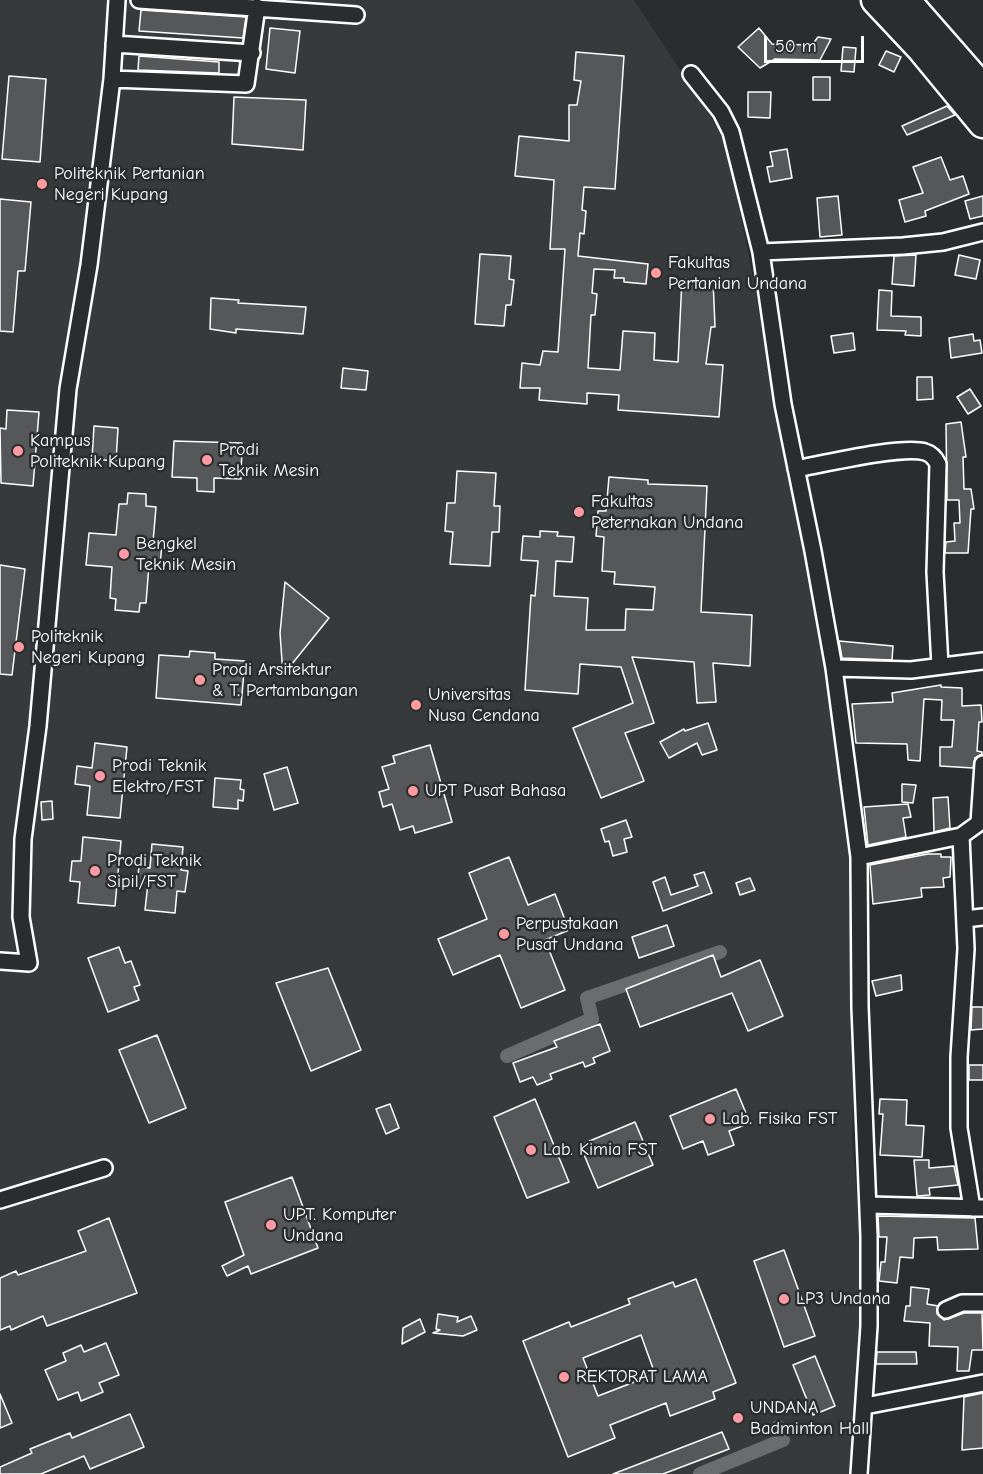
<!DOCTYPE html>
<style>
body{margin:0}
#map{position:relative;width:983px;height:1474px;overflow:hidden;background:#2a2d2e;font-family:"Comic Neue",sans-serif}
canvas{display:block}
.scale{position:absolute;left:764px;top:36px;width:100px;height:27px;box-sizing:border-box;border:3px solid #fff;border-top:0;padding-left:8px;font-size:18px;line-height:21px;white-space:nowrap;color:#fff;-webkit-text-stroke:4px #2a2d2e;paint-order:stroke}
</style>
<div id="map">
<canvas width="983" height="1474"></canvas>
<div class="scale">50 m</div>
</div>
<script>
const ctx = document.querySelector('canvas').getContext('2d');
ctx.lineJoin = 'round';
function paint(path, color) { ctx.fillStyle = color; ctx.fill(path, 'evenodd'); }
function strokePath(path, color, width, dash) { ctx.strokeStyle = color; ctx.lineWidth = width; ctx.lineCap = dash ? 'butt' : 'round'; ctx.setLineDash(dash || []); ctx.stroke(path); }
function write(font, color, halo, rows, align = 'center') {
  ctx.font = font + ' "Comic Neue",sans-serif'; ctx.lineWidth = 5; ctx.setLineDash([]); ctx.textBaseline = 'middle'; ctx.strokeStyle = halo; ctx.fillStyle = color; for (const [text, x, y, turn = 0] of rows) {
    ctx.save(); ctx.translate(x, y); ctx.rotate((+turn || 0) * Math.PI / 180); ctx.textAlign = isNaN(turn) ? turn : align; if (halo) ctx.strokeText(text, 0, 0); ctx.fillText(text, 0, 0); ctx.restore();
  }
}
const built = new Path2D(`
 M0 0H634L726 140 818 612 845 798 859 947 852 1137 864 1285 853 1474H0Z`);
const canal = new Path2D(`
 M507 1056 592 1019 587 998 720 952
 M700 1474 783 1440 778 1427`);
const building = new Path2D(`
 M141 10 246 17 243 38 139 31Z
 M270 28 300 31 295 73 266 69Z
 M759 28 772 44 812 45 818 37 831 39 820 60 775 59 760 68 738 47Z
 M843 47 856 48 854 72 841 71Z
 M886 51 901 57 894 72 879 65Z
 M576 52 624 56 615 189 584 187 582 210 586 211 584 234 580 233 578 256 648 264 646 284 624 282V278H614L615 270 594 269 592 293 597 294 595 315H591L588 368 620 370 623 331 655 333 654 360 678 362 682 279 713 280 715 327H711L706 364 723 365 719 417 618 410 619 395 587 393V404L539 400 540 388H520L522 363 540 365 543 351 558 352 565 249H550L554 180 515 176 519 136 569 141V105H577L581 81 574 80Z
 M139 56 219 62V73L138 70Z
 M9 76 46 79 40 162 2 159Z
 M813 77H830V100H813Z
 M748 92H771L770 118 748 117Z
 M234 97 306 100 303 150 232 144Z
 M947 106 955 115 907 135 902 126Z
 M787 149 792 178 770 182 767 167 773 166 770 152Z
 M941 157 950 180 963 176 969 194 925 211 926 216 905 222 899 200 923 193 913 167Z
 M838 196 842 235 820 237 817 198Z
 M983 196V216L970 219 965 201Z
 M0 199 31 202 25 271H18L13 332 0 331Z
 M480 254 511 256 509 279 514 280 511 305H506L504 326 475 324Z
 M916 255 914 286 892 284 894 256Z
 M959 255 980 260 976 279 955 275Z
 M879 290 892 291 891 316 921 317V336L905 335 906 331 877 330Z
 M211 298 239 300 238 303 306 307 303 334 236 329V333L210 329Z
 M853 333 855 350 834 353 831 336Z
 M973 334 974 341 980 340 982 353 951 358 949 338Z
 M343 368 368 371 366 390 341 388Z
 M917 377H932L933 399 917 400Z
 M970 389 981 406 968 414 957 397Z
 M7 410 39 412 33 486 1 483 0 428 6 429Z
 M961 422 966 457H963L964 489H971L974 509H971L968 553H945L946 542 955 541 954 523H960L959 500H947L946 424Z
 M94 426 118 428 116 461 92 459Z
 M174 441 242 443 241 479 214 478V492L197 491V478L172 477Z
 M457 471 496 473 494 506H500L499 532H492L490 566 450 564 453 532 445 531 447 503H455Z
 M609 477 648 480V484L707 486 701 612 752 615 750 666 713 663 716 702 697 703 694 662 632 657 654 723 625 733 644 781 601 798 573 728 633 703 621 667 580 664 578 694 525 690 531 595 535 596 538 561 521 560 523 536 540 537V531L558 532 557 536 574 537 572 562 556 561 554 596 588 598 586 630H625L626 609 653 610 655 587 614 584 615 572 602 571 604 537 596 536 598 511H606Z
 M128 493 146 494V506L156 507 153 542 162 543 160 566 149 565 146 603H140L139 612 115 610 116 599 110 598 112 567 86 565 89 533 116 535 119 504H127Z
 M0 565 25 569 12 675 0 674Z
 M285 582 329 618 283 675 280 633Z
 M839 641 893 646 892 660 842 658Z
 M190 651 215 653V659L245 661 241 705 156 698 159 655 189 657Z
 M941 685V687L962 688V706L981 705 982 722H979L977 751 982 752V754L975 758 973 768 940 766V747H952L954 720H941L942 700 924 699 920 761 908 760 907 744 856 743 852 704 893 702 892 693Z
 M708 723 717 750 702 755 697 743 669 758 660 742 684 729 685 731Z
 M95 743 127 747 120 818 87 815 90 786 75 784 77 766 92 768Z
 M430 745 452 822 415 833 413 826 400 830 392 804 383 807 379 792 389 789 382 767 395 763 393 756Z
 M287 767 298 803 274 810 264 774Z
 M215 778 241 780 240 789 244 790 243 801 238 800V809L213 807Z
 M902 784 916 785 913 803 902 802Z
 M948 797 950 828 934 832 933 798Z
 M52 801 53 819 42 820 41 802Z
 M908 804 911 817 903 818 906 837 868 845 864 807Z
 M626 820 632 837 624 839 627 852 613 856 609 841 605 842 601 829Z
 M83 837 121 841 115 906 78 903 80 882 70 881 72 861H81Z
 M152 844 183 847 181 870 188 871 185 892 177 891 175 913 145 910 148 883 137 882 139 867 150 868Z
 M928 854H941V857H951L950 877 943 878 944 887 921 888 922 897 873 904 870 865Z
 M509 857 528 905 555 894 569 930 545 940 565 990 521 1008 500 955 453 975 438 939 487 919 469 873Z
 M704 872 712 893 663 911 653 882 665 877 671 895 698 886 694 875Z
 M750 878 755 890 740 895 736 883Z
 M667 925 674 946 639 958 632 937Z
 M119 947 125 963 131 961 140 985 134 987 139 1000 108 1012 88 958Z
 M713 955 721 977 760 960 783 1016 748 1031 732 993 640 1027 626 989Z
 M328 968 361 1050 311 1071 276 983Z
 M901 975 902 990 876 996 872 981Z
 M972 1007H983V1029L971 1030Z
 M600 1024 610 1051 593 1058 595 1063 585 1067 583 1062 550 1074 552 1079 537 1085 533 1077 520 1082 513 1063 557 1047 554 1041Z
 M157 1035 186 1108 149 1123 119 1050Z
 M969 1065H983V1080H969Z
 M736 1089 750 1123 729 1131 734 1145 708 1155 703 1141 683 1149 670 1116Z
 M535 1099 569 1182 527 1198 494 1117Z
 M880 1099 907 1100 906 1125 924 1126 922 1157 880 1155 883 1114H879Z
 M390 1104 399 1128 386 1134 376 1109Z
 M635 1122 653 1165 598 1188 580 1145Z
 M914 1160H929V1168L954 1166 958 1185 929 1188 930 1195 917 1196Z
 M292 1177 318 1248 251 1274 248 1266 227 1276 222 1266 244 1255 225 1202Z
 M878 1216 975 1218 978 1249 938 1250 937 1237 914 1238 913 1258 900 1257 897 1283 879 1281 881 1262H885L887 1237H879Z
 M109 1218 137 1293 47 1326 43 1316 11 1330 10 1326 0 1330V1278L16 1271 18 1275 86 1251 78 1231Z
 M784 1250 815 1336 784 1347 754 1261Z
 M696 1279 736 1383 713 1392 715 1399 670 1416 666 1403 610 1425 615 1438 568 1457 523 1341 569 1322 571 1327 630 1304 628 1299 673 1282 675 1287ZM641 1335 655 1374 598 1396 583 1358Z
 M911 1287 929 1289 927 1304 938 1306 937 1314 944 1320 964 1313H982L983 1350H972L969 1371H957L958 1347 929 1346 930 1323 904 1321 906 1306H910Z
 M438 1314 458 1317 457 1322 471 1316 477 1330 463 1336 433 1333 440 1330 436 1329Z
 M420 1319 425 1332 402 1344 403 1328Z
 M106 1343 119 1375 99 1383 103 1392 81 1401 78 1392 58 1400 45 1370 66 1361 63 1353 81 1345 84 1352Z
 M877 1352H916L917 1364H876Z
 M815 1356 835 1406 813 1415 793 1365Z
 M983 1393V1448L962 1450 964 1397Z
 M0 1394 12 1423 0 1428Z
 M130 1414 144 1447 90 1469 84 1456 41 1474H0V1467L32 1453 30 1449 70 1433 72 1438Z
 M722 1432 729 1449 663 1474H613Z`);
const street = new Path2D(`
 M139 0 356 15
 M114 44 252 53
 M691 74 721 112 731 132 761 252 783 404 813 551 834 668 859 857 860 1007 869 1236V1326L859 1474
 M112 79 246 84 257 7
 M761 252 903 246 943 242 983 232
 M796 469C823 464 903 445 925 452 932 454 935 458 938 464L935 572 940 666
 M834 668 911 670 983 661
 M961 836 966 949 959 1057V1128L972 1208
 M859 857 961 836 979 823 983 764
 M965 919 983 917
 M0 961 29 963 21 917 23 839 38 726 68 389 89 265 112 79 117 0
 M0 1200 104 1168
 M869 1205 983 1208
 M946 1310 962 1303H983
 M865 1406 983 1383`);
const highway = new Path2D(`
 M876 0 922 49 983 123
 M905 0 983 89`);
const markers = [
 [42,184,6,"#ff9aa2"],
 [656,273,6,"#ff9aa2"],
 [18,451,6,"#ff9aa2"],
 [207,460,6,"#ff9aa2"],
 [579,512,6,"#ff9aa2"],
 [124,554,6,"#ff9aa2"],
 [19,647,6,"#ff9aa2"],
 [200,680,6,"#ff9aa2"],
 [416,705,6,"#ff9aa2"],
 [100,776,6,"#ff9aa2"],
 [413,791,6,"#ff9aa2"],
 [95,871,6,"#ff9aa2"],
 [504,934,6,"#ff9aa2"],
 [710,1119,6,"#ff9aa2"],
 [531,1150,6,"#ff9aa2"],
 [271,1225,6,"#ff9aa2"],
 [784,1299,6,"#ff9aa2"],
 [564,1377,6,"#ff9aa2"],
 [738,1418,6,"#ff9aa2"]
];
const poiNames = [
 ["Politeknik Pertanian",54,174],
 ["Negeri Kupang",54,195],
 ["Fakultas",668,263],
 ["Pertanian Undana",668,284],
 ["Kampus",30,441],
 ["Politeknik Kupang",30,462],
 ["Prodi",219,450],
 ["Teknik Mesin",219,471],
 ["Fakultas",591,502],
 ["Peternakan Undana",591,523],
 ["Bengkel",136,544],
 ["Teknik Mesin",136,565],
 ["Politeknik",31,637],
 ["Negeri Kupang",31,658],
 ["Prodi Arsitektur",212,670],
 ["& T. Pertambangan",212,691],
 ["Universitas",428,695],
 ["Nusa Cendana",428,716],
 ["Prodi Teknik",112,766],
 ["Elektro/FST",112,787],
 ["UPT Pusat Bahasa",425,791],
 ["Prodi Teknik",107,861],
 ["Sipil/FST",107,882],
 ["Perpustakaan",516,924],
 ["Pusat Undana",516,945],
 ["Lab. Fisika FST",722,1119],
 ["Lab. Kimia FST",543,1150],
 ["UPT. Komputer",283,1215],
 ["Undana",283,1236],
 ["LP3 Undana",796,1299],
 ["REKTORAT LAMA",576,1377],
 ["UNDANA",750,1408],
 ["Badminton Hall",750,1429]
];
paint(built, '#373a3b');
strokePath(canal, '#6a6c6d', 14);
paint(building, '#555758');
strokePath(building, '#fff', 1.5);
strokePath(street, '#fff', 20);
strokePath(highway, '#fff', 33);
strokePath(street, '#2a2d2e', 15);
strokePath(highway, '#2a2d2e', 28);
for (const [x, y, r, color] of markers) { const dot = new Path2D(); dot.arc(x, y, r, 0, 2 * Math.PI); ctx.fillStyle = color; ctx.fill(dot); strokePath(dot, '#2a2d2e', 2); }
write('18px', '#fff', '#2a2d2e', poiNames, 'left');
</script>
